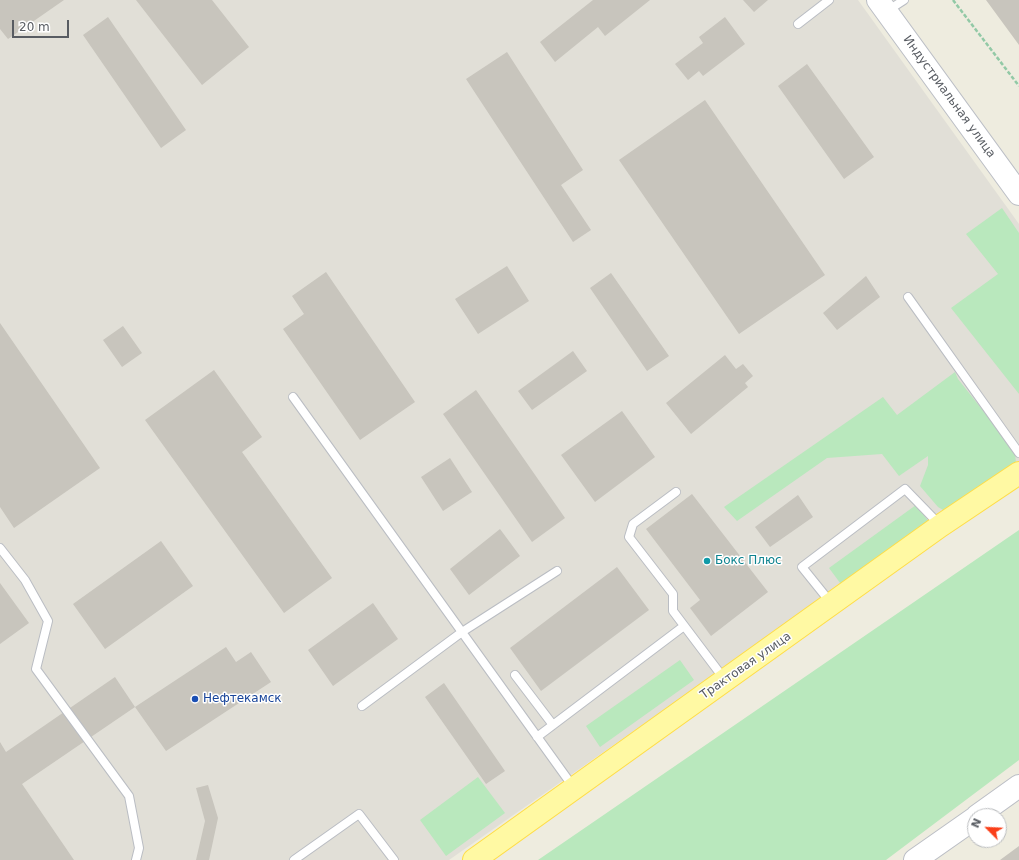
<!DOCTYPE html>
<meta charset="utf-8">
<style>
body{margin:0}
#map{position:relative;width:1019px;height:860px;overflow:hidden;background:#eeecdf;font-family:"DejaVu Sans",sans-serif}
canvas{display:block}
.north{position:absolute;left:967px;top:808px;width:40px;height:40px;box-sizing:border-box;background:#fff;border:1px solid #bcbec0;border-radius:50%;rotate:294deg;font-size:11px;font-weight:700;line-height:16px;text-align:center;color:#585c62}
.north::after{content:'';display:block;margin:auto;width:14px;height:18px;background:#fa3f19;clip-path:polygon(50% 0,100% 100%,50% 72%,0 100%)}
.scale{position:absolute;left:12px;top:20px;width:57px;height:18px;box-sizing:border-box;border:2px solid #585c62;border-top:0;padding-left:5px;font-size:12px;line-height:14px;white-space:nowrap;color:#585c62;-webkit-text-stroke:3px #fff;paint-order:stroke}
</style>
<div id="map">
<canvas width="1019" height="860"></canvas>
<div class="north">N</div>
<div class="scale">20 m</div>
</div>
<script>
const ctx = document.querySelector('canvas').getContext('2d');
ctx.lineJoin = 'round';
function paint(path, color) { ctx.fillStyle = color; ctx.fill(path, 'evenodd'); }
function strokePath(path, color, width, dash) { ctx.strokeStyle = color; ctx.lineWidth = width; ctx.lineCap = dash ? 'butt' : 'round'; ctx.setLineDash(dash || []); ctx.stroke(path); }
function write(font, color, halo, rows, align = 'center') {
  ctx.font = font + ' "DejaVu Sans",sans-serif'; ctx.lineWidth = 3; ctx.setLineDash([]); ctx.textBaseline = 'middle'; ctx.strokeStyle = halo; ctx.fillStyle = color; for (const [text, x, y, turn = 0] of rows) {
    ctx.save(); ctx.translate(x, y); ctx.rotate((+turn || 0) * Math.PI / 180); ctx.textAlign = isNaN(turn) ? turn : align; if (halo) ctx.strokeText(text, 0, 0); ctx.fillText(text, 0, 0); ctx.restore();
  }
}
const industrial = new Path2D(`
 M0 0H858L1019 224V462L449 860H0Z`);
const green = new Path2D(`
 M1002 208 1019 233V394L951 308 998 274 966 234Z
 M955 372 958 379 1015 451 1017 479 960 520 938 507 920 486 928 465V456L899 476 882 454 827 458 737 521 724 507 883 397 897 415Z
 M916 505 937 532 849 595 829 568Z
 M1019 530V760L886 860H538Z
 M680 660 694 680 600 747 586 726Z
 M478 777 505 813 446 856 420 820Z`);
const building = new Path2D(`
 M0 0H64L8 39 0 29Z
 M136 0H212L249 47 202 85Z
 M593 0H650L605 36 598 27 555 62 540 42Z
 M743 0H768L754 12Z
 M986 0H1019V45Z
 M108 17 186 130 161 148 83 35Z
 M725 17 745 44 703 76 699 71 688 80 675 64 703 43 699 37Z
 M507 52 583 170 561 185 591 230 573 242 466 79Z
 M807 64 874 157 844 179 778 86Z
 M705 100 825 275 739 334 619 160Z
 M507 266 529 301 478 334 455 299Z
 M326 272 415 402 360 440 283 329 304 314 292 296Z
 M611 273 669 356 647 371 590 288Z
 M866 276 880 297 837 330 823 313Z
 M0 323 100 468 14 528 0 507Z
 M123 326 142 353 122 367 103 340Z
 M573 351 587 371 532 410 518 391Z
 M725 355 736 369 743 364 753 376 745 383 748 387 691 434 666 403Z
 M214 370 262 437 242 452 332 578 284 613 145 420Z
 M476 390 565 518 532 542 443 414Z
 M622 411 655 457 595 502 561 455Z
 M450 458 472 492 443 511 421 477Z
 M692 494 768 592 711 636 690 608 700 600 646 529Z
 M798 495 813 517 770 547 755 527Z
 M500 529 520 556 469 595 450 569Z
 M161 541 193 586 105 649 73 604Z
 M617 567 649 610 541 691 510 648Z
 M0 583 29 623 0 644Z
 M373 603 398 639 333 686 308 650Z
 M226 647 236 662 251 652 271 682 166 751 135 707 22 784 74 860H0V742L6 752 115 677 135 707Z
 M444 683 505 771 486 784 425 697Z
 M208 785 218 818 209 860H196L205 821 196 788Z
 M1019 846V860H1000Z`);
const path = new Path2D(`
 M953 0 1019 86`);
const service = new Path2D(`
 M887 11 904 0
 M798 24 829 0
 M908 297 1019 453
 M293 397 574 788
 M676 492 633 524 629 537 673 594V611L725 680
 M0 548 25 580 48 621 36 669 129 796 139 848 136 860
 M831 603 802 567 905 489 940 525
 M515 675 553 725
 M362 706 462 632 557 571
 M537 737 684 626
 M294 860 359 814 394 860`);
const secondary = new Path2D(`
 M878 0 1019 194
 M977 816 1019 786
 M915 860 975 818`);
const primary = new Path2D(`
 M474 860 940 526 1019 473`);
const markers = [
 [707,561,4,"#0f9aa8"],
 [195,699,4,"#1a4fb4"]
];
const streetNames = [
 ["Индустриальная улица",949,97,54],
 ["Трактовая улица",746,666,-35]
];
const cultureNames = [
 ["Бокс Плюс",715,561]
];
const transitNames = [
 ["Нефтекамск",203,699]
];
paint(industrial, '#e1dfd7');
paint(green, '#b9e8bd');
paint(building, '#c8c5bd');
strokePath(service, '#babdc3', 10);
strokePath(secondary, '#bbbec5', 24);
strokePath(primary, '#ffdd47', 24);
strokePath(path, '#92c9a6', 2.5, [4, 2]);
strokePath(service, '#fff', 8);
strokePath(secondary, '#fff', 22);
strokePath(primary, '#fff9a3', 22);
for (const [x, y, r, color] of markers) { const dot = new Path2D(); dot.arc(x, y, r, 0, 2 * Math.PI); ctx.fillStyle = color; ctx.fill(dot); strokePath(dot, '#fff', 1.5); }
write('12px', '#585c62', '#fff', streetNames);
write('12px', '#0d838f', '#fff', cultureNames, 'left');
write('12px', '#164399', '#fff', transitNames, 'left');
</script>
